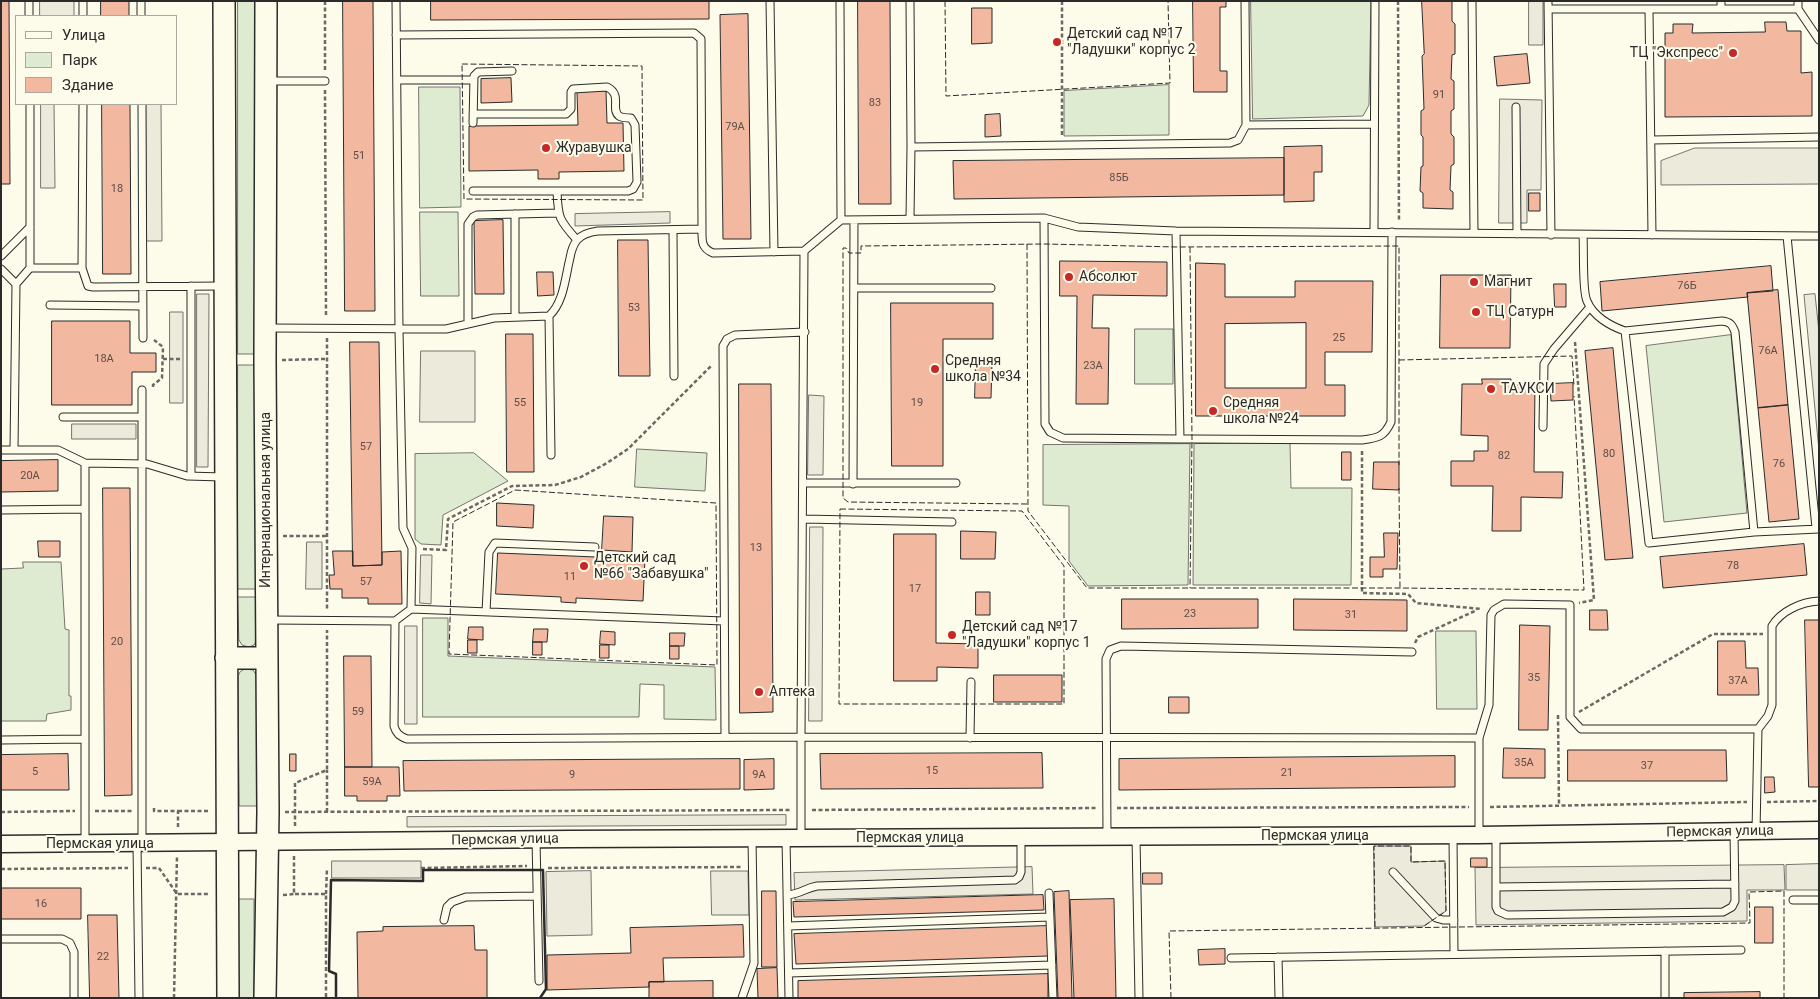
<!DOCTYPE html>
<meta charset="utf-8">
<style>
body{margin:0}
#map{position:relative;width:1820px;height:999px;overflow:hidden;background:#fdfbea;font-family:Roboto,sans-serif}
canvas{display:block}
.frame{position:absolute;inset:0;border:2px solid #2b2b2b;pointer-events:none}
.legend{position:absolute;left:15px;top:15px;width:162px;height:90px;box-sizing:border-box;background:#fdfbea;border:1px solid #a9a89e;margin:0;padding:6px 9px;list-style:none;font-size:15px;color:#2b2b2b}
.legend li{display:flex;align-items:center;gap:10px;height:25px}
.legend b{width:25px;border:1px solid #a9a89e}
</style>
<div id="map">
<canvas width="1820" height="999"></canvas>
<div class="frame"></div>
<ul class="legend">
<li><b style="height:6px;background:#fdfbea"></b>Улица</li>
<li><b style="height:14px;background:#deebd1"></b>Парк</li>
<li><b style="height:14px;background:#f2b8a0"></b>Здание</li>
</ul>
</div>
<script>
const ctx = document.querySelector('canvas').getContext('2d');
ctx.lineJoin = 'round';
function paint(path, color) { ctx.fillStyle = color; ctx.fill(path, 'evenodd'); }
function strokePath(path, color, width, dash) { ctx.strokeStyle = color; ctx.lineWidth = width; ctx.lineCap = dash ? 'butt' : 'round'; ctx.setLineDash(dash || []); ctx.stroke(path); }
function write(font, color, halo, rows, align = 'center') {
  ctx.font = font + ' Roboto,sans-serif'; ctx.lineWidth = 4; ctx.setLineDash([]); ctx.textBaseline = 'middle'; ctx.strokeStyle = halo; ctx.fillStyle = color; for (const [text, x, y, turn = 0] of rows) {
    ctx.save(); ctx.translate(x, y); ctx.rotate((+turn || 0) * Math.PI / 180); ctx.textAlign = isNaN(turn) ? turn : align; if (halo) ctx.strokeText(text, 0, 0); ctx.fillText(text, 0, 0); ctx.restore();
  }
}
const green = new Path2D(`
 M238 1H255V354H238Z
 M1251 1H1371L1369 105 1363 116 1253 119Z
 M1169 85V135L1064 136V91Z
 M419 87H460L461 207 420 208Z
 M420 212H458L459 296H421Z
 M1135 329H1173V384H1135Z
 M1731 335 1747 513 1664 522 1646 346Z
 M238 365H256V589H238Z
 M1290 443 1291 488H1352L1351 585H1193L1194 444Z
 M1190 444 1188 585 1088 586 1069 561V506L1043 505V445Z
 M637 449 707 453 705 491 635 487Z
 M474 453 508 481 443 515 441 545 421 544 415 539V454Z
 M23 562H61L65 629 69 630V696H71V710L47 714 46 721H1V569L23 568Z
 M238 597H257V639L254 645 249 647 242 645 239 640Z
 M423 618H448V656L715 667 716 720 664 719V685L640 684 639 717H423Z
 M1436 631H1476L1477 709H1437Z
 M245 669 253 670 257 676V806H239L238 676 240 672Z
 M239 899H254V998H239Z`);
const parking = new Path2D(`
 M40 1H74V16H40Z
 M1529 1H1543V45H1529Z
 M1500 99 1542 100 1541 190H1527V223H1499Z
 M41 104H54L55 188H41Z
 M146 104H161L162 241H147Z
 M1695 148H1819V184L1661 185V161Z
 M670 212V223L575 226V214Z
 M197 294H209L208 467H197Z
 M1815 294 1819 332V451L1804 295Z
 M170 312H183V403H170Z
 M421 351H475V422H420Z
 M809 395 824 396 823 475H808Z
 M72 424H136V439H72Z
 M810 527H823L822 721H809Z
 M307 542H322V589H306Z
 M421 555H432L431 604 420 603Z
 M405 626H417V724H405Z
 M786 815V825L407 827V817Z
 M1374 846H1411V862L1445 861 1446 911 1424 926 1375 927Z
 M332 861H421V878H332Z
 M1819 864V890H1786V865Z
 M1784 865 1785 890H1747V921L1476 925 1475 868Z
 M1032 867 1033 894 795 900 794 873Z
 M591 871 592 935 547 936 546 872Z
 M711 871H748L749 915H712Z`);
const building = new Path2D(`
 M1 1H9L10 184H1Z
 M101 1H129V16H101Z
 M343 1H373L375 311H345Z
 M431 1H709V19L431 20Z
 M858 1H890L891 204H859Z
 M1193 1H1226V7H1220V71H1227V92H1194Z
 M1422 1H1452V21L1455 24V54L1452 55 1451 79 1454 81V109L1451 111V134L1454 137V164L1451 166 1450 190 1453 192V209L1423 208V193L1420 191 1421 167 1423 166V137L1421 135V111L1424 109 1422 56 1424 54Z
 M972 8H992V43L972 44Z
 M748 14 751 239H723L720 15Z
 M1765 22H1786L1787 31H1801V73L1812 72V116L1665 117V33H1673V24H1693L1692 33 1765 32Z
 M1527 54 1530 83 1497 86 1494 57Z
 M511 78 512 102 481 103V79Z
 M606 91 607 123H623L624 171 559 172V179H538V170L469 171V126L578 125 577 92Z
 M102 104H130L131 274H103Z
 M1000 114 1001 136 985 137V115Z
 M1322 146V172H1314V201L1284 202V147Z
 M1284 158V195L954 199 953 161Z
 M1529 193H1540V211H1529Z
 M503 220 504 294H475L474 221Z
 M618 240H648L650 376H619Z
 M1060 261 1167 262V296L1093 295 1092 328H1109L1108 404H1076L1077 296H1060Z
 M1196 263 1225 264V297H1295V281H1373L1372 352H1325V385H1345V416H1196ZM1306 323V388H1225V324Z
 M1771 266 1773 291 1747 293 1748 297 1602 311 1600 282Z
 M537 272H553L554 295 538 296Z
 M1441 275H1511L1510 348H1440Z
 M1554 284H1566V307H1555Z
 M1778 290 1788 405 1758 408 1747 293Z
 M891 303H993V339H943V466H892Z
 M52 321H130V353H156V372H132V405H52Z
 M506 334H533L534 472H507Z
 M350 342H379L382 565 353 566Z
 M1613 348 1633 558 1605 560 1585 351Z
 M976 362H992L991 398H975Z
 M1482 379H1511V385H1535L1534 472H1563L1562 498 1521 497V531H1492L1493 486H1451V461H1474V451H1488V436L1461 435 1462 384H1482Z
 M1573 383V400L1551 401 1550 384Z
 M739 384H771L773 712 740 713Z
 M1788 405 1799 519 1769 522 1758 408Z
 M1342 452H1351V480H1342Z
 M58 460V491L1 492V461Z
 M1374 462H1399V490L1373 489Z
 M103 488H130L132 795 105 796Z
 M497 503 534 505 533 528 497 526Z
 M604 516 633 517 632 552 602 550Z
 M961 531 996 532 995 559H961Z
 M1384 533H1398L1397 569H1383V577H1370V557H1384Z
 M894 534H936V643L978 644V668L937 667V681H894Z
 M38 541H60V557H39Z
 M1804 544 1807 575 1663 588 1660 557Z
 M333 551H353V566L382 565V552L401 551 402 604H368V598H342V589H330L329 575H334Z
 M498 553 645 559 643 601 576 598V603L561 602V597L496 594Z
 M976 592H990V615H976Z
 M1122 599H1258V628L1122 629Z
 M1294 599 1407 600V631L1294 630Z
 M1590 610H1607L1608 630H1590Z
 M1805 620H1819V787H1809Z
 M1520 625 1550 626 1548 730H1519Z
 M469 627H483V640L468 639Z
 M534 629H548L547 642H533Z
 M601 631 615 632V645L600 644Z
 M670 633H685L684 646H670Z
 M468 640H477V653H468Z
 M1718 641H1745L1746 668H1758L1759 695H1718Z
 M533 642H542V655H533Z
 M600 645H609V658H600Z
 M670 646H679V659H670Z
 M344 656H371L372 767H345Z
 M994 675H1062V702H994Z
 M1169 697H1189V713H1169Z
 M1504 748 1545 749V778H1503Z
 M1568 750H1726L1727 781H1568Z
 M1042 753 1043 788 821 789 820 754Z
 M68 754 69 790H1V755Z
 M290 754H296V771H290Z
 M1455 756V787L1119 790V759Z
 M740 759V789L404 791 403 761Z
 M774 759V789L744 790V760Z
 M345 767H399L400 796H387V801H357V796H345Z
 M1765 777H1774L1775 792 1765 793Z
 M1471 858H1487V867H1471Z
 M1143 873H1162V884H1143Z
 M1 888H81V919H1Z
 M762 891H776L777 967H762Z
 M1069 891 1072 998H1058L1054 892Z
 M1043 895 1044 910 794 917 793 902Z
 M1114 899 1116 998H1074L1070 900Z
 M1755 907H1773V943H1755Z
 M88 915H117L119 998H90Z
 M743 925 744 957 663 958 664 982H649V987L547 990V955L631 953 630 928Z
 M474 926 475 950H487V998H358L357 932 383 931V927Z
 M1047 926 1048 956 796 964 794 934Z
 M1225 949V964L1199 965 1198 950Z
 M777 968 778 998H758L757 969Z
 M1048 974V998H798V981Z
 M713 981V998H649V982Z
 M1760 992V998H1684V993Z`);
const path = new Path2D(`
 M325 1V72
 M1398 1 1399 222
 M325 90 326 317
 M1062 135V1
 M327 338V610
 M1575 342 1594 600 1579 603
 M163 359H181
 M282 360 326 359
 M153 387V385L162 378 163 347 154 340
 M1362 451V593L1408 594 1416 603 1482 609
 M283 536H326
 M423 549 446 550 448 519 512 486 555 485 581 477 607 463 628 449 712 365
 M1415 643 1418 637 1477 610
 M1579 712 1713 634H1763
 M1558 715 1559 806
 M1767 802 1819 801
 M1490 807 1747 802
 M154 808V811H178V828
 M1117 808 1469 807
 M812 810 1097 808
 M95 811H132
 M178 811H209
 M1 812 75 811
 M285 812 792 810
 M327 812V770
 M295 826V783L327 770V630
 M294 856V894H326V998
 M146 868H159L177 894H210
 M421 868 527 866
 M548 868 742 867
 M1 869 128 868
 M326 894 327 868
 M283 895 294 894
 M174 998 177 856`);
const service = new Path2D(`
 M29 1V16
 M141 1V16
 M770 1 774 252
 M840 1 841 220
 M910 1 911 147 1230 143 1238 140 1246 125
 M1245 1 1246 125 1374 124
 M1472 1 1474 233
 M1548 1 1551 235
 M1721 1V9
 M1798 1V9L1819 40
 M1548 9H1798
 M1649 10 1652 235
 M83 16V1
 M396 35 694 33 701 39 702 229
 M397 80H473
 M269 81H325
 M30 104V268
 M83 104 82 268 88 286 93 287 222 286
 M142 104 143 338
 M1516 107 1517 234
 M473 123 474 76 478 72 512 71
 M1652 140 1819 137
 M473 191H628L633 189 637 182 635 125 631 118C628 118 622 118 619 116 610 109 623 95 607 87L573 89 571 92V109L566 114H473
 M557 191C558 218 559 220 577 240
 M515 214V317
 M1044 218 1045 424 1050 432 1063 438 1180 439
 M910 219 911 147
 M673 230 674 376
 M1176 231 1180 439H1192L1362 440C1378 438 1384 437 1391 422L1392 232
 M1374 231 1375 1
 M1583 235C1584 248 1582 291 1587 301 1593 316 1610 326 1625 331L1649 543 1754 532 1819 529
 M1787 236 1816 528
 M804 251 801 737 1479 738 1489 705 1491 615 1494 610 1504 604 1570 605V717L1581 729H1758L1756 832
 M1 256 30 227
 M1 269 16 284
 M191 286V476
 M854 288H991
 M50 305 142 306
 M549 316 551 455
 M468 324V224L473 217 477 215 558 213
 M268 328 446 329 494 318 549 316C564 302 565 278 570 258 571 252 573 245 577 240 582 234 590 232 598 231L702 229C702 241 701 248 713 253L804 251 841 220 1044 218 1078 227 1176 231 1819 236
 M1625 331 1722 321C1730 322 1732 324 1735 332L1754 532
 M142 390V842
 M63 417H142
 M1543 427 1544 364 1554 349 1590 307
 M1 450H14L16 284 30 268H82
 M14 450H58L85 463
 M804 483H956
 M853 484 854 220
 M1 510 85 509
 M803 519 952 522
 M411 609 724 621
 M486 612 489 552 495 543 595 547
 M270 620 395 621 411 609 412 548 403 528 399 329 396 1
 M395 621 394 726C396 733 399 736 407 739L801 737V838
 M1758 729 1768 716 1772 705V626C1781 611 1801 602 1819 601
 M725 737 723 346 727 339 735 335 805 332
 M970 738 971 682
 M1 740 85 739
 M1453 835 1454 954
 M1479 835V738
 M1496 835V907L1498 911 1507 915 1723 912 1732 907 1735 901 1734 832
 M1107 836 1106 659 1110 650 1121 646 1412 652
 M1136 837 1139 998
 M786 838 789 998
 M536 839 539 981
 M85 843V463L147 464 187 476 223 477
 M137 844 139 998
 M1393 872 1436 918 1443 920H1454
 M1496 887 1735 884
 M1049 893 1053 998
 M787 895C801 894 805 888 817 886L1015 880 1019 877 1021 872V837
 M1793 900H1819
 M444 920 447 907 452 902 466 897 537 896
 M788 926 1050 917
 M1 939H62L70 943 74 952V998
 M1665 951V998
 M1278 957 1279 998
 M1231 958 1741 950
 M789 973 1052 965
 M742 998 754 963 752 839`);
const tertiary = new Path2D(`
 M1 844 570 839 1479 835 1819 830`);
const primary = new Path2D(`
 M224 1 228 998
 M226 658H267
 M265 998 268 812 265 360 266 1`);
const fence = new Path2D(`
 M945 1 946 96 1170 83 1168 1
 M462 64 642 66 643 200 464 199Z
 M1027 244 1028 511 1087 588H1400L1584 590 1574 396
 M1190 247 1192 439 1190 588
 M1399 360 1572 356 1574 386
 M1399 488 1400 588
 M515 490 716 503 717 665 449 654 453 522Z
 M1027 504 848 502 843 498V248H846L849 253H861V246L1045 244 1177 247 1399 246V465
 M840 509 1022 511 1064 566V704H839Z
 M1375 927 1374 846H1411V862L1445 861 1446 911 1424 926
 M1171 998 1169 931 1750 923 1749 892 1784 891V998`);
const wall = new Path2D(`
 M336 998V974L329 971 331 880 423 881V870H543L546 989 540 998`);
const markers = [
 [1057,42,5,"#c62828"],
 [1733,53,5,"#c62828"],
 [546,148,5,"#c62828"],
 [1069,277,5,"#c62828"],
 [1474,282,5,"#c62828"],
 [1476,312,5,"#c62828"],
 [935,369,5,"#c62828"],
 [1491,389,5,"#c62828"],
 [1213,411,5,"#c62828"],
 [584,566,5,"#c62828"],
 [952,635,5,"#c62828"],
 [759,692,5,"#c62828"]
];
const numberNames = [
 ["91",1439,95],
 ["83",875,103],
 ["79А",735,127],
 ["51",359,156],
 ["85Б",1119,178],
 ["18",117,189],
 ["76Б",1687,286],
 ["53",634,308],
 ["25",1339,338],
 ["76А",1768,351],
 ["18А",104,359],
 ["23А",1093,366],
 ["55",520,403],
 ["19",917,403],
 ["57",366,447],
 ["80",1609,454],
 ["82",1504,456],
 ["76",1779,464],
 ["20А",30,476],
 ["13",756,548],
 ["78",1733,566],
 ["11",570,577],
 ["57",366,582],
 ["17",915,589],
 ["23",1190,614],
 ["31",1351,615],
 ["20",117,642],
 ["35",1534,678],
 ["37А",1738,681],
 ["59",358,712],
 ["35А",1524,763],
 ["37",1647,766],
 ["15",932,771],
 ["5",35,772],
 ["21",1287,773],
 ["9",572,775],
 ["9А",759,775],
 ["59А",372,782],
 ["16",41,904],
 ["22",103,957]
];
const poiNames = [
 ["Детский сад №17",1067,34],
 ["\"Ладушки\" корпус 2",1067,50],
 ["ТЦ \"Экспресс\"",1723,53,"right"],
 ["Журавушка",556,148],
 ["Абсолют",1079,277],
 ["Магнит",1484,282],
 ["ТЦ Сатурн",1486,312],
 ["Средняя",945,361],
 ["школа №34",945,377],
 ["ТАУКСИ",1501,389],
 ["Средняя",1223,403],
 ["школа №24",1223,419],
 ["Детский сад",594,558],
 ["№66 \"Забавушка\"",594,574],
 ["Детский сад №17",962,627],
 ["\"Ладушки\" корпус 1",962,643],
 ["Аптека",769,692]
];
const streetNames = [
 ["Интернациональная улица",266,500,-90],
 ["Пермская улица",1720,832,-1],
 ["Пермская улица",1315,836],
 ["Пермская улица",910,838],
 ["Пермская улица",505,840,-1],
 ["Пермская улица",100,844]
];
paint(green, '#deebd1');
strokePath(green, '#74746e', 1);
paint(parking, '#eceadb');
strokePath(parking, '#74746e', 1);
paint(building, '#f2b8a0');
strokePath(building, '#2b2b2b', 1);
strokePath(service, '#2b2b2b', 9);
strokePath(tertiary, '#2b2b2b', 19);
strokePath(primary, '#2b2b2b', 24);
strokePath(path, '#6a6964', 2.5, [4, 2.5]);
strokePath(service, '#fdfbea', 7);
strokePath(tertiary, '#fdfbea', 16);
strokePath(primary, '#fdfbea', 21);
strokePath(fence, '#2b2b2b', 1, [6, 2.5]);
strokePath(wall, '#2b2b2b', 2.5);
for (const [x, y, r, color] of markers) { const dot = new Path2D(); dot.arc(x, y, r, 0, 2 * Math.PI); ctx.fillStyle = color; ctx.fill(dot); strokePath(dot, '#fdfbea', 2); }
write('11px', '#5d4e48', null, numberNames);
write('14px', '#2b2b2b', '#fdfbea', poiNames, 'left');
write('14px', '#2b2b2b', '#fdfbea', streetNames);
</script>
